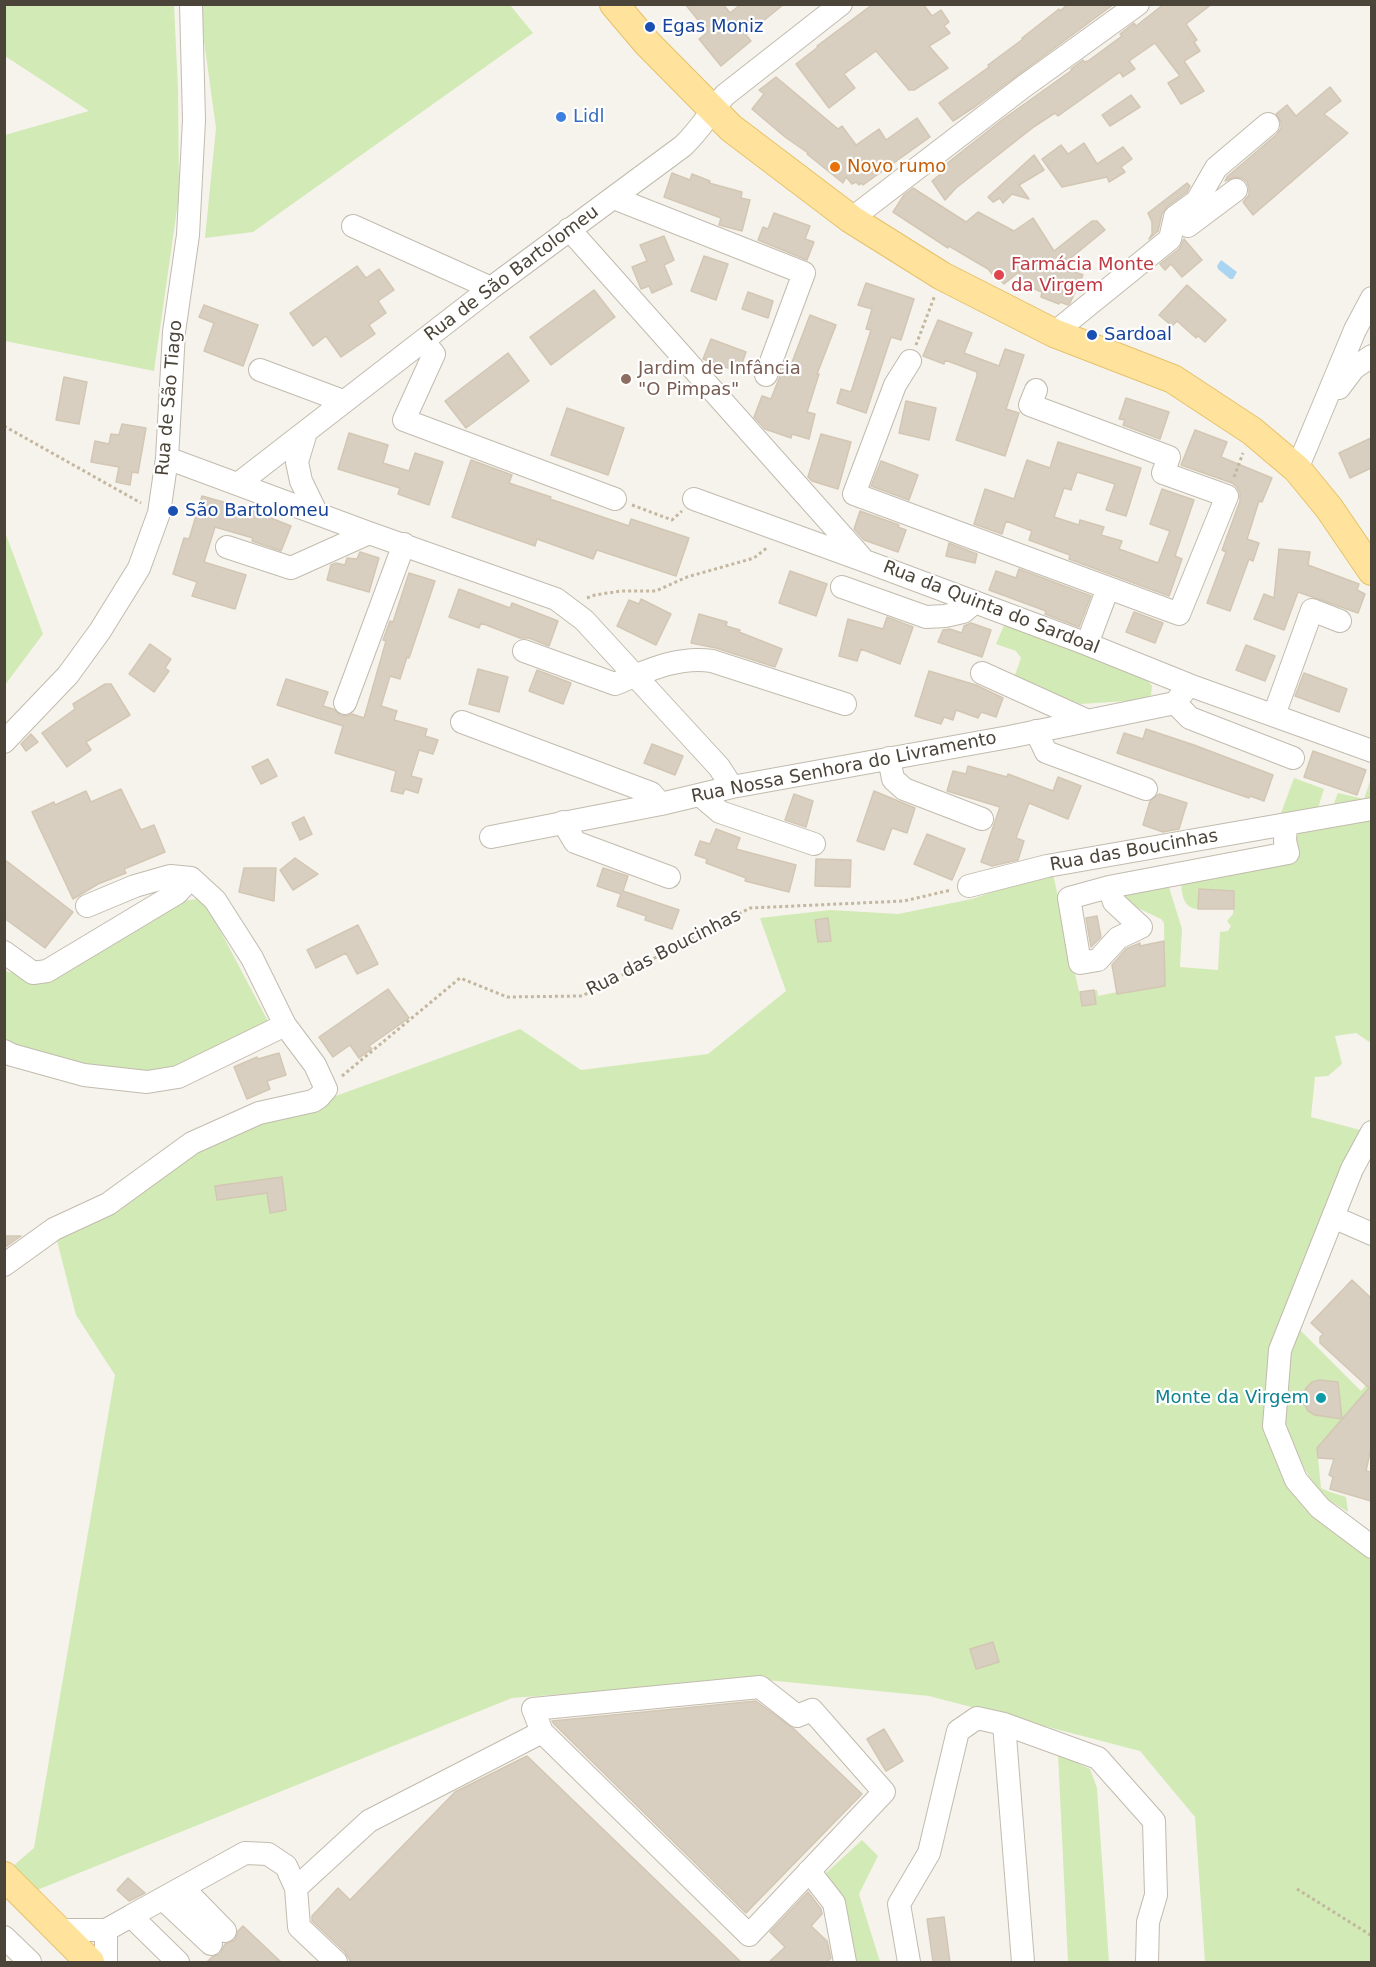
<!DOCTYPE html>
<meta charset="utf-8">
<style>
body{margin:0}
#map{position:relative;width:1376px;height:1967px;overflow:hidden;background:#f6f3ec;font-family:"DejaVu Sans",sans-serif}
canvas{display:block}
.frame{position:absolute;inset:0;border:6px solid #4b4439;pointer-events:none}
</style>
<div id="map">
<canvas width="1376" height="1967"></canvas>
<div class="frame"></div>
</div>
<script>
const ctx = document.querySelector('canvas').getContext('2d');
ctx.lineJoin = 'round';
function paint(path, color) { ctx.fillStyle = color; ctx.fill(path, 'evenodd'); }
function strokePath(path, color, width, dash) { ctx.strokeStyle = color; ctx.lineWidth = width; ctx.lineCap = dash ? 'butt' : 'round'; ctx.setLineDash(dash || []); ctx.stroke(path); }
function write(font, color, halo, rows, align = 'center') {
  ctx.font = font + ' "DejaVu Sans",sans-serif'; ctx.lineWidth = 4.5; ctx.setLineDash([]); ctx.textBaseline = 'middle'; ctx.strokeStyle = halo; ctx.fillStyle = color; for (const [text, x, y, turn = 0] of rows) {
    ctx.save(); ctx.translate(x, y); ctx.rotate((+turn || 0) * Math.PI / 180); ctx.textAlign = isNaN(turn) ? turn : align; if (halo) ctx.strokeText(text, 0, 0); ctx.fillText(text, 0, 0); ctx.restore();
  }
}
const green = new Path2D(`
 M4 5H174L178 89 179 195 154 371 5 341V135L89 111 5 56Z
 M199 5H510L533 33 253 232 205 238 216 128Z
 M5 532 43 634 5 685H4Z
 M1005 623 1145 677 1152 686 1151 695 1142 700 1080 704 1014 678 1021 658 1016 651 996 644Z
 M1294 778 1324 789 1316 814 1278 821Z
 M1371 778V804L1331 811 1338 793 1364 799Z
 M1371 818V1043L1356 1033 1335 1036 1342 1064 1328 1076 1315 1077 1311 1117 1364 1131 1302 1284 1271 1440 1371 1552V1962H1205L1195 1817 1140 1751 929 1696 756 1679 512 1698 37 1890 12 1867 34 1848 115 1375 76 1315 54 1229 192 1143 333 1097 520 1029 581 1070 708 1054 786 991 760 918 830 910 898 914 972 899 1036 877 1053 874 1082 1005 1096 1004 1094 990H1097L1098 996 1117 992 1118 994 1165 986 1164 923 1161 919 1127 903 1123 898 1126 894 1168 884 1182 929 1180 967 1218 970 1220 932 1228 931 1231 926 1227 921 1233 914 1234 891 1199 889 1198 909C1183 908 1182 895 1181 882L1294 859 1300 854 1295 840 1300 831Z
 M203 898 270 1025 172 1070 148 1074 81 1063 5 1043 4 970 8 972 56 978 171 903Z
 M1299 1329 1361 1391 1366 1385 1369 1389 1317 1448 1321 1488 1330 1492 1346 1497 1348 1512 1322 1496 1316 1489 1294 1450 1283 1426 1282 1362ZM1320 1380 1328 1381 1335 1385 1331 1414C1303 1423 1291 1389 1320 1380Z
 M1058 1754 1090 1769 1097 1788 1109 1962H1068Z
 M862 1840 878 1856 859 1894 880 1962H853L824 1875Z`);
const water = new Path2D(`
 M1221 260 1237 272 1233 279H1230L1218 269 1217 266Z`);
const building = new Path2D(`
 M685 4H723L730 13 741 4H784L746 35 751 41 721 66 699 39 708 32Z
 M873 4H923L932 16 941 10 949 22 944 26 950 33 929 46 948 68 914 90H909L876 51 844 74 855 88 829 108 796 64 818 47 817 46Z
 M1068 4H1114L976 106 953 121 939 103 989 67 988 65 1023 39 1022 38 1059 9 1060 11Z
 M1164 4H1212L1186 24 1197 40 1194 42 1200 51 1184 61 1204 91 1181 104 1168 83 1180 76 1155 43 1129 61 1135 69 1123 77 1120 72 1058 116 1055 113 1035 126 956 188 945 200 932 181 943 172 941 168 1002 120 1072 70 1071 69 1083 60 1084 62 1088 61 1122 36 1120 34 1134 23 1136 26Z
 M776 77 838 129 842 126 856 145 879 129 886 140 917 118 930 137 863 185 861 183 859 185 856 182 852 184 846 177 843 183 807 154 808 153 785 137 752 109 764 94 759 90Z
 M1330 87 1341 101 1324 114 1348 133 1253 215 1243 202 1249 195V188L1247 182 1242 178 1235 177 1225 181 1227 177 1277 134 1281 128V122L1276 114 1287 105 1296 116Z
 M1131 95 1140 107 1110 126 1102 115Z
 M1084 143 1097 164 1123 147 1132 159 1121 167 1125 172 1109 182 1107 177 1062 187 1042 159 1061 145 1068 154Z
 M1034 155 1044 170 1019 185 1029 199 1012 194 1003 203 1000 198 993 202 988 197Z
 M672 173 690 180 692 174 710 181 709 183 742 192 741 198 750 200 742 231 719 225 721 218 664 197Z
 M1187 183 1190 186 1187 192 1167 207 1162 214 1158 231 1149 239 1152 234V222L1148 213Z
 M913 188 966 222 978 212 1014 231 1033 218 1054 251 1092 221H1097L1105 230 1061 266 1083 275 1070 303 1068 305 1060 302 1059 304 1041 297 1042 292 1022 284 1019 272 1004 284 999 279 997 280 988 269 949 246 948 248 893 212 904 195Z
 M774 213 810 226 805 239 814 242 807 260 758 240 763 227 768 229Z
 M664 236 674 260 664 265 672 284 652 293 649 286 641 289 632 267 647 261 640 245Z
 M1184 239 1202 260 1182 277 1171 264 1165 270 1160 264 1179 249Z
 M704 256 728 264 716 300 691 291Z
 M357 266 366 278 379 269 394 290 378 301 386 313 369 325 375 334 341 357 326 336 313 346 290 313Z
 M866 283 914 299 901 340 891 337 866 413 837 403 841 389 851 392 871 330 866 329 872 309 858 305Z
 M1187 285 1226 320 1205 342 1198 336 1196 338 1177 321 1172 326 1159 315Z
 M594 290 615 317 551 365 530 337Z
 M748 292 773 301 768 318 742 309Z
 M204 305 258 325 243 366 204 351 214 323 199 317Z
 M810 315 836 325 817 374H819L807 412 815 414 809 439 792 434 791 438 765 429 754 417 762 396 771 399 785 363 791 365Z
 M938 320 972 333 964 353 999 366 1005 349 1024 355 1006 409 1019 413 1005 456 956 440 977 376V372L945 360 944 364 923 356Z
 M711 339 746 352 739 372 703 359Z
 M508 353 529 381 466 428 445 401Z
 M64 377 87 382 79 424 56 420Z
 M1126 398 1169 412 1160 439 1123 425 1125 420 1119 419Z
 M906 401 936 408 929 440 899 433Z
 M567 408 624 428 608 475 551 455Z
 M122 424 146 428 138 473 132 472 130 485 116 482 119 467 91 462 95 441 109 444 111 434 119 435Z
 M1195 430 1227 442 1221 457 1272 478 1262 502 1259 501 1247 539 1259 543 1253 561 1249 559 1230 611 1207 603 1226 552 1222 550 1240 501V493L1237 487 1232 483 1181 465Z
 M349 433 388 445 383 463 409 471 415 453 443 462 429 505 398 494 400 488 338 469Z
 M821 434 851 442 838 489 812 481 808 477Z
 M1371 438V468L1350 478 1339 453Z
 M1058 442 1141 468 1126 516 1106 510 1115 484 1077 472 1071 490 1064 488 1054 517 1079 525 1080 520 1104 527 1101 535 1122 541 1119 549 1158 563 1170 531 1150 524 1162 489 1194 500 1175 556 1182 559 1169 596 1069 559 1070 555 1029 540 1032 531 1006 521 1002 534 974 524 985 489 1014 499 1027 460 1050 468Z
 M471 460 512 475 509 483 551 497 550 499 629 526 631 519 689 538 676 576 597 550 593 559 537 539 535 546 452 517Z
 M881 461 918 475 909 500 871 486Z
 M202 496 248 509 291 526 281 551 252 541 253 538 215 527 204 562 246 575 235 609 192 596 197 582 173 574 184 538 189 539Z
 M860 511 899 525 898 527 906 530 898 552 864 540 854 529Z
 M949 543 977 554 975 563 946 556Z
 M1279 549 1310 552 1308 565 1359 584 1357 590 1365 594 1358 613 1298 592 1284 630 1254 619 1264 594 1274 598Z
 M360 552 379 558 369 592 327 580 331 565 336 563 345 565 347 558 357 559Z
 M1019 569 1091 596 1079 627 1045 614 1046 611 989 590 996 571 1016 578Z
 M790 571 827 584 816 616 779 603Z
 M409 573 435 581 409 658 407 657 400 679 390 676 381 706 397 711 394 720 427 729 425 736 438 740 433 754 419 750 411 776 422 779 418 793 405 789 403 794 391 791 396 771 335 753 343 726 277 705 286 679 328 692 323 706 333 709 340 715 347 716 352 714 364 718 386 641 383 640 390 621 393 622Z
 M459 589 510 608 512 603 558 621 549 646 529 638H520L481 623 479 628 449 617Z
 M641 599 671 614 656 645 617 626 629 600 639 604Z
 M1134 612 1163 623 1155 643 1126 632Z
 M699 614 727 622 726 626 740 630 739 632 782 649 775 667 716 648 691 643Z
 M887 617 913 627 900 664 861 649 857 661 839 656 848 619 883 629Z
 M971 623 991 630 982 657 938 642 943 630 950 629 962 633 964 626Z
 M150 644 171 659 165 668 169 671 154 692 129 674Z
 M1246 645 1275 656 1265 681 1236 670Z
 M478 669 508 677 499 712 469 704Z
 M537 670 571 683 563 704 529 691Z
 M929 671 976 685 1003 698 996 717 981 712 978 718 956 710 953 720 944 717 941 724 915 716Z
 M1304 673 1347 689 1339 712 1295 696Z
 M105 684H111L130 715 86 742 91 750 67 767 42 733 75 709 73 704Z
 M1146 729 1194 745 1273 775 1264 801 1250 796 1249 798 1117 753 1124 733 1143 739Z
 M31 734 38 742 26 751 21 744Z
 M652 744 683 756 675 775 644 763Z
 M1313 751 1366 770 1357 795 1304 777Z
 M268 759 277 776 261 784 252 767Z
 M968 766 1007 777 1008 774 1053 791 1058 777 1081 786 1068 819 1029 803 1016 838 1024 841 1018 860 992 866 981 862 1000 807 947 791 953 771 966 774Z
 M121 789 141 830 154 825 165 852 124 869 126 873 98 884 73 899 32 812 54 802 55 805 86 791 91 802Z
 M874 791 915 808 907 833 892 828 884 850 857 841Z
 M794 794 813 801 806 827 785 820Z
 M1159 794 1187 803 1179 829 1163 832 1143 825 1150 801Z
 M304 817 312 834 300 840 292 823Z
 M716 829 740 838 736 849 796 865 789 892 745 881 746 878 706 863 707 859 695 855 700 841 710 844Z
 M927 834 965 849 952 880 914 864Z
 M295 858 318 874 293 890 280 870Z
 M4 859 73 912 45 948 4 918Z
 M816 859 851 860 850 887 815 886Z
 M244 868H276L274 901 239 892Z
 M603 868 628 876 623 891 679 910 672 929 645 920 646 916 617 906 621 894 597 886Z
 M1199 889 1234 891V909H1198Z
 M1097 916 1101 937 1091 947 1086 918Z
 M828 918 831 941 818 942 815 920Z
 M358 925 378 964 357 974 346 953 316 968 307 950Z
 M1164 941 1165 986 1117 994 1112 965 1126 949 1140 943V946Z
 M388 989 409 1018 369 1046 372 1049 359 1058 350 1045 333 1057 319 1037Z
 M1094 990 1096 1004 1082 1006 1080 992Z
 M279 1053 286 1075 267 1081 270 1089 247 1099 234 1067 257 1057 258 1059Z
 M282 1177 286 1210 270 1213 267 1193 217 1200 215 1186Z
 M4 1236H21L4 1248Z
 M1352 1280 1371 1298V1448L1366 1471 1371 1472V1501L1330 1489 1333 1477 1329 1475 1334 1459 1318 1458 1317 1448 1369 1388 1320 1343V1337L1323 1334 1311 1323Z
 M1320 1380 1338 1382 1342 1419 1315 1415 1308 1411 1304 1404 1303 1396 1306 1388 1312 1382Z
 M993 1642 999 1662 976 1669 970 1649Z
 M756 1701 794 1729 862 1794 746 1913 554 1724 552 1721Z
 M884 1729 903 1761 886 1771 867 1739Z
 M527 1756 741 1962H351L345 1952 312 1921V1916L338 1888 350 1900 455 1792Z
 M128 1878 145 1893 129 1901 117 1890Z
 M808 1892 821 1909 822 1914 811 1926 827 1941 831 1958 827 1962H769L785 1947 770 1932Z
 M944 1917 950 1962H933L927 1919Z
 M243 1926 281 1962H207L212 1957 220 1954 225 1944 235 1940 238 1931Z`);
const path = new Path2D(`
 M916 345 935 295
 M4 426 141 503
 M1234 477 1243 453
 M632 505 672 520 682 511
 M587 598 595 595 621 591H656L687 577 754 558 768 547
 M342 1076 460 978 507 997 582 996 750 908 904 901 951 890
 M1297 1889 1372 1936`);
const minor = new Path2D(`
 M614 198 804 273 766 375
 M851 219 1023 87 1138 4
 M353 226 491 288
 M1188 226 1236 190
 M569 229 861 557
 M1054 333 1170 239 1175 217 1197 201 1216 168 1268 124
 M423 341 434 354 404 420 615 499
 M910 361 895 385 854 494 1179 614 1227 496 1163 473 1169 457 1030 405 1036 390
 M260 370 343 401
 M1339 388 1354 368 1372 356
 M306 432 297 462 301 481 316 512
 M167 458 369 533 556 599 584 620 719 767 732 787
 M1297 469 1355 330 1372 298
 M238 484 491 288 683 146C700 130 710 112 725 95L841 4
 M694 499 865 561 1087 644 1189 685 1372 751
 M227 547 291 568 369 533
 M842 587 926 617 945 616 963 612 975 602
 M1087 644 1108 588
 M524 651 615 684C647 671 677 656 712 661L845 704
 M982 673 1088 721
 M345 703 404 544
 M1175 703 1190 718 1293 758
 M1274 715 1312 610 1340 621
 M462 722 651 793 661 804
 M1036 731 1046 752 1146 789
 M4 742 68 675 100 631 139 568 159 513 167 458 174 332 188 235 194 120 191 4
 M889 758 893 779 904 789 982 819
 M700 795 720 812 814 844
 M563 822 575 842 669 877
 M491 837 661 804 732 787 1009 737 1175 703 1189 685
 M969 886 1047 866 1372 809
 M1109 887 1114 902 1141 927 1118 938 1098 960 1080 963 1069 898 1109 887 1288 853 1285 841 1286 824
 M4 952 33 973 47 971 177 893 191 878
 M4 1051 12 1055 84 1075 147 1082 178 1077 285 1025
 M1372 1132 1352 1169 1280 1350 1274 1426 1296 1480 1320 1508 1372 1547
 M1333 1217 1372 1234
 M4 1265 54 1229 108 1204 192 1143 259 1113 313 1101 319 1097 326 1089 315 1065 285 1025 252 958 215 900 191 878 170 876 135 886 87 906
 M1004 1724 1023 1962
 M809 1871 834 1903 845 1962
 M183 1888 225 1931
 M296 1888 369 1821 542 1732 749 1935 884 1792 812 1710 797 1716 760 1687 533 1709 542 1732
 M163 1899 211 1944
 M131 1916 245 1853 268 1854 286 1866 296 1888 299 1927 336 1962
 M58 1930H106L131 1916 178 1962
 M4 1937 30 1962
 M106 1962V1930
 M909 1962 899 1904 929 1853 958 1731 977 1718 1004 1724 1098 1758 1154 1821 1156 1895 1148 1922 1147 1962`);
const major = new Path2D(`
 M614 4 647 43 731 128 851 219 942 276 1054 333 1173 379 1252 431 1297 469 1329 508 1372 571
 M4 1876 90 1962`);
const markers = [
 [650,27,6,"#1a4fb4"],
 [561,117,6,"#3f7fe0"],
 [835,167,6,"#e8710a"],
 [999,275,6,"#e0444e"],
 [1092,335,6,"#1a4fb4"],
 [626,379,6,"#8d6e63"],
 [173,511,6,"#1a4fb4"],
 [1321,1398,6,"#0f9aa8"]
];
const transitNames = [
 ["Egas Moniz",662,27],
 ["Sardoal",1104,335],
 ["São Bartolomeu",185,511]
];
const shopNames = [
 ["Lidl",573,117]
];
const foodNames = [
 ["Novo rumo",847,167]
];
const healthNames = [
 ["Farmácia Monte",1011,265],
 ["da Virgem",1011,286]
];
const streetNames = [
 ["Rua de São Bartolomeu",512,274,-37],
 ["Rua de São Tiago",170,398,-85],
 ["Rua da Quinta do Sardoal",991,608,21],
 ["Rua Nossa Senhora do Livramento",844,768,-11],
 ["Rua das Boucinhas",1134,851,-10],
 ["Rua das Boucinhas",664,953,-27]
];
const educationNames = [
 ["Jardim de Infância",638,369],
 ["\"O Pimpas\"",638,390]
];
const cultureNames = [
 ["Monte da Virgem",1309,1398]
];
paint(green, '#d2eab5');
paint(water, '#a9d4f2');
paint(building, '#d8cfc1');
strokePath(building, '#d3c7b4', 1.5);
strokePath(minor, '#c2bbae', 24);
strokePath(major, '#e6c16a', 30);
strokePath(path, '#c4b79f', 3, [3, 3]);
strokePath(minor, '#fff', 22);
strokePath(major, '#ffe39c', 28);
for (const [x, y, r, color] of markers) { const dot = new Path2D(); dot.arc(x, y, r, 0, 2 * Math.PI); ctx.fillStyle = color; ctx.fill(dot); strokePath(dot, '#fff', 2); }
write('18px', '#164399', '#fff', transitNames, 'left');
write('18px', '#366cbe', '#fff', shopNames, 'left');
write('18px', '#c56008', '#fff', foodNames, 'left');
write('18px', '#be3a42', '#fff', healthNames, 'left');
write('18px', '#4b4439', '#fff', streetNames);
write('18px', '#785e54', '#fff', educationNames, 'left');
write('18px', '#0d838f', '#fff', cultureNames, 'right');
</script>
